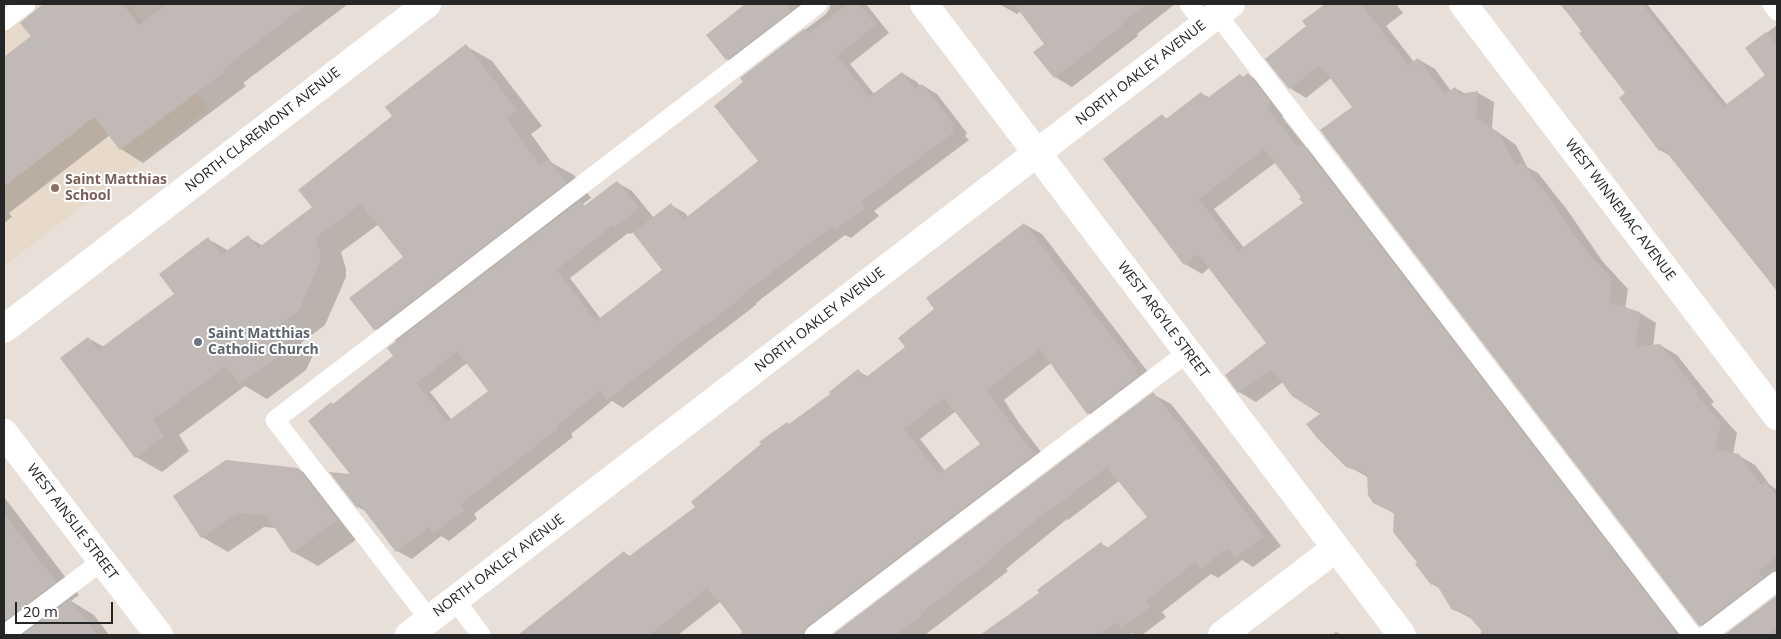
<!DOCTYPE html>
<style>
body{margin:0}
#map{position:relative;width:1781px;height:639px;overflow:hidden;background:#e8dfd9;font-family:"Open Sans",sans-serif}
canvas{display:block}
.frame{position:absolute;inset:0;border:5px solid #262626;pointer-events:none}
.scale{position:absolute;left:15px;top:602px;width:98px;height:22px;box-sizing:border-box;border:2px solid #262626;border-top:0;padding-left:6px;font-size:15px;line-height:18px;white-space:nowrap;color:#262626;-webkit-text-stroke:4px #fff;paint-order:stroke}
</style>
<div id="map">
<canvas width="1781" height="639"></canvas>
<div class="frame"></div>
<div class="scale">20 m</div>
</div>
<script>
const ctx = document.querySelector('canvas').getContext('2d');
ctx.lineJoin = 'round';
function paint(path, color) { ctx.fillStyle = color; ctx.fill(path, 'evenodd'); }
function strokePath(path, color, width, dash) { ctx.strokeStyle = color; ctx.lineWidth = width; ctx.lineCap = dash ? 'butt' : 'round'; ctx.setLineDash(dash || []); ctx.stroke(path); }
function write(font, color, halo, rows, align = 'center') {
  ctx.font = font + ' "Open Sans",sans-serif'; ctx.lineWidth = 4; ctx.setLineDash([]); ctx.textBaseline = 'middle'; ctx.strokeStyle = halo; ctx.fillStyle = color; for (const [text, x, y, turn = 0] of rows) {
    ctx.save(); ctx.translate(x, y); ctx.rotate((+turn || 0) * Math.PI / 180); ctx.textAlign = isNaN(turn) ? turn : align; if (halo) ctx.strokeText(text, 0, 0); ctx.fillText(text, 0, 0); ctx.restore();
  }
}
const education = new Path2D(`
 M28 4H129L209 109 4 266V23Z`);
const shadow = new Path2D(`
 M46 4H348L243 83 246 86 143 163 121 149 110 135 9 213 12 217 4 223V58L33 36 22 23Z
 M743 4H825L741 68 727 59 744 6Z
 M830 4H866L889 33 850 64 874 94 902 73 917 82 920 86 922 85 937 94 967 133 965 136 969 140 874 211 879 216 851 238 845 235 756 303 757 304 721 332H720L623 408 612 401 571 434 573 437 474 514 477 519 449 541 441 536 412 559 397 551 367 512 358 507 353 476 334 405 395 356 397 342 375 329 405 257 379 224 341 252 346 269V277L325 325 301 343 312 357 306 370 267 399 245 386 179 435 189 451 162 472 136 457 88 338 104 347 176 294 208 239 229 251 248 237 263 246 314 208 394 116 466 46 492 61 542 126 531 134 552 163 574 175 591 198 583 204 586 206 618 183 632 191 654 218 671 205 685 213 688 217 760 161 745 83 741 78 826 14 830 8ZM634 232 664 270 601 319 570 278 628 233 630 234ZM467 363 490 392 452 420 430 392Z
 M999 4H1175L1137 34 1138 36 1072 87 1055 77 1046 44 1021 11 1017 14Z
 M1327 4H1396L1403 13 1386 26 1414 62 1418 59 1435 69 1451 91 1455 88 1466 94 1478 93 1494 102 1492 128 1516 145 1527 167 1538 173 1568 211 1603 262 1628 289 1625 309 1640 313 1656 323 1653 346 1660 345 1677 355 1714 402 1711 404 1737 433 1733 454 1738 455 1755 465 1770 485 1777 490V589L1717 635 1700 625 1353 107 1331 78 1306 98 1290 88 1308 26 1304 21Z
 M1561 4H1647L1751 135 1777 115V291L1747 250 1672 157 1660 150 1621 98 1627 93Z
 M1777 25V101L1761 79 1766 76 1747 48Z
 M1240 75 1244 78 1248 75 1265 84 1287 113 1282 117 1306 147 1319 155 1686 635H1480L1482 630 1474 620 1453 609 1441 589 1432 584 1419 563 1395 514 1374 502 1368 477 1347 466 1322 413 1283 382 1256 402 1239 392 1227 375 1267 343 1210 267 1202 274 1185 264 1105 159 1162 116 1168 119 1201 93 1210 98ZM1276 162 1302 198 1304 203 1244 248 1214 209Z
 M1024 224 1042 234 1154 380 1105 423 1088 413 1051 363 1004 400 1019 423 1051 465 825 635H739L743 632 720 602 678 635H523L522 634 624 552 631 557 696 508 790 425 832 394 858 371 869 377 907 348 936 309ZM956 411 981 444 945 471 920 439Z
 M1153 394 1171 404 1199 439 1281 546 1253 567 1242 560 1218 578 1211 574 1162 612 1166 617 1142 635H1137L1132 633 1129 635H985L1041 593 1101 544 1109 548 1149 517 1119 481 1068 520 1067 519 1006 569 1008 571 925 635H834Z
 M298 469 324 484 363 535 318 566 293 552 276 528 264 527 228 552 202 537Z
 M4 497 79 595 71 601 94 615 109 635H4Z
 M1777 597V635H1726Z
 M1336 632 1342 635H1332Z`);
const building = new Path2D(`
 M43 4H123L139 25 168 4H306L222 70 224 72 120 150 94 117 4 187V57L31 36 20 23Z
 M745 4H786L791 11 726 60 706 35Z
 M848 4H859L876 24 837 56 869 97 902 72 915 89 922 84 954 124 951 127 955 131 861 202 865 208 835 230 832 226 742 295 743 296 706 325 705 324 607 400 600 391 557 425 559 428 460 505 464 510 434 533 429 527 396 552 360 505 357 508 329 472 350 474 308 421 331 402 333 404 393 356 387 348 580 201 584 206 617 181 639 208 615 227 613 225 556 270 596 321 662 270 633 233 671 203 683 220 758 161 714 106 743 82 740 78 804 29 808 34ZM457 351 488 391 447 422 417 383Z
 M1014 4H1146L1121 24 1122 26 1054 78 1033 52 1044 44Z
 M1325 4H1361L1408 65 1418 58 1445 94 1455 87 1460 94 1478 91 1476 117 1499 134 1516 166 1521 162 1551 200 1586 251 1612 279 1609 302 1640 312 1635 347 1660 344 1698 392 1696 394 1721 423 1715 449 1739 454 1761 485 1765 481 1777 497V556L1758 572 1763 578 1699 626 1320 130 1352 107 1320 65 1289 89 1265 59 1306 26 1302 21Z
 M1560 4H1642L1723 107 1765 75 1745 48 1766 32 1777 45V291L1663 148 1659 151 1619 98 1625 93 1579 33 1582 31Z
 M466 44 517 110 506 118 540 165 548 159 566 183 374 330 349 298 403 257 361 204 316 237 320 254V261L299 310 276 327 286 341 280 355 240 384 226 366 153 420 164 436 135 458 60 358 88 337 98 350 174 294 159 274 208 237 221 255 248 235 258 248 312 207 298 190 392 116 385 107Z
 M1248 73 1271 103 1266 107 1298 147 1302 144 1678 635H1485L1467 614 1452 610 1435 582 1431 585 1415 564 1417 562 1393 532 1394 513 1373 503 1368 495 1367 474 1346 467 1318 439 1306 424 1320 414 1292 396 1272 369 1238 393 1225 375 1266 343 1198 254 1184 265 1103 159 1162 114 1166 119 1201 92 1206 99 1240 74 1243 77ZM1264 149 1301 197 1299 199 1303 203 1238 251 1199 199Z
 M1024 223 1137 369 1135 371 1139 375 1087 414 1040 349 986 390 1034 454 807 626 804 630 803 635H745L718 599 717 600 707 588 650 635H518L624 551 628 557 695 507 691 502 761 444 759 442 787 422 789 424 830 394 829 392 858 369 865 378 905 347 898 338 934 309 926 298ZM944 398 980 444 939 474 904 429Z
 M1153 392 1182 428 1264 536 1235 558 1228 548 1200 569 1195 562 1146 601 1150 607 1121 628 1117 622 1099 635H980L1039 593 1037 590 1101 542 1106 549 1147 517 1107 467 1050 511 1049 509 990 558 991 560 920 614 922 615 896 635H832Z
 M226 460 298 468 338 520 292 553 266 515 238 513 201 538 173 496Z
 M4 513 56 582 4 621Z
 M1776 596 1777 628 1768 635H1724Z
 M70 599 97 635H22Z`);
const lane = new Path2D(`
 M1189 4 1204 24
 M1772 4 1777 11
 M1217 14 1692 635
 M4 21 26 4
 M455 600 481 635
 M429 619 275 420 818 4
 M4 635 102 561
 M814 635 1188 352
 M1706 635 1777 581`);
const street = new Path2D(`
 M924 4 1402 635
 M1463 4 1777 416
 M4 329 427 4
 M4 433 159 635
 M409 635 1231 4
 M1222 635 1336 548`);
const markers = [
 [55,188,5,"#8d6e63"],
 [198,342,5,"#6b7280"]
];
const streetNames = [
 ["NORTH OAKLEY AVENUE",1141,73,-38],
 ["NORTH CLAREMONT AVENUE",263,130,-38],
 ["WEST WINNEMAC AVENUE",1620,210,53],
 ["NORTH OAKLEY AVENUE",820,320,-38],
 ["WEST ARGYLE STREET",1163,320,53],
 ["WEST AINSLIE STREET",72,522,53],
 ["NORTH OAKLEY AVENUE",499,566,-37]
];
const educationNames = [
 ["Saint Matthias",65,180],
 ["School",65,196]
];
const worshipNames = [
 ["Saint Matthias",208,334],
 ["Catholic Church",208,350]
];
paint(education, '#e8daca');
paint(shadow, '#0003');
paint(building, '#c0b9b6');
strokePath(lane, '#fff', 19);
strokePath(street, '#fff', 28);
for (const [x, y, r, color] of markers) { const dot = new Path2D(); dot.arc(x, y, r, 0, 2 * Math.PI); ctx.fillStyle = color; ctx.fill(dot); strokePath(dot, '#fff', 2); }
write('14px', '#262626', '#fff', streetNames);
write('bold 14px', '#785e54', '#fff', educationNames, 'left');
write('bold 14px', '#5b616d', '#fff', worshipNames, 'left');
</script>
